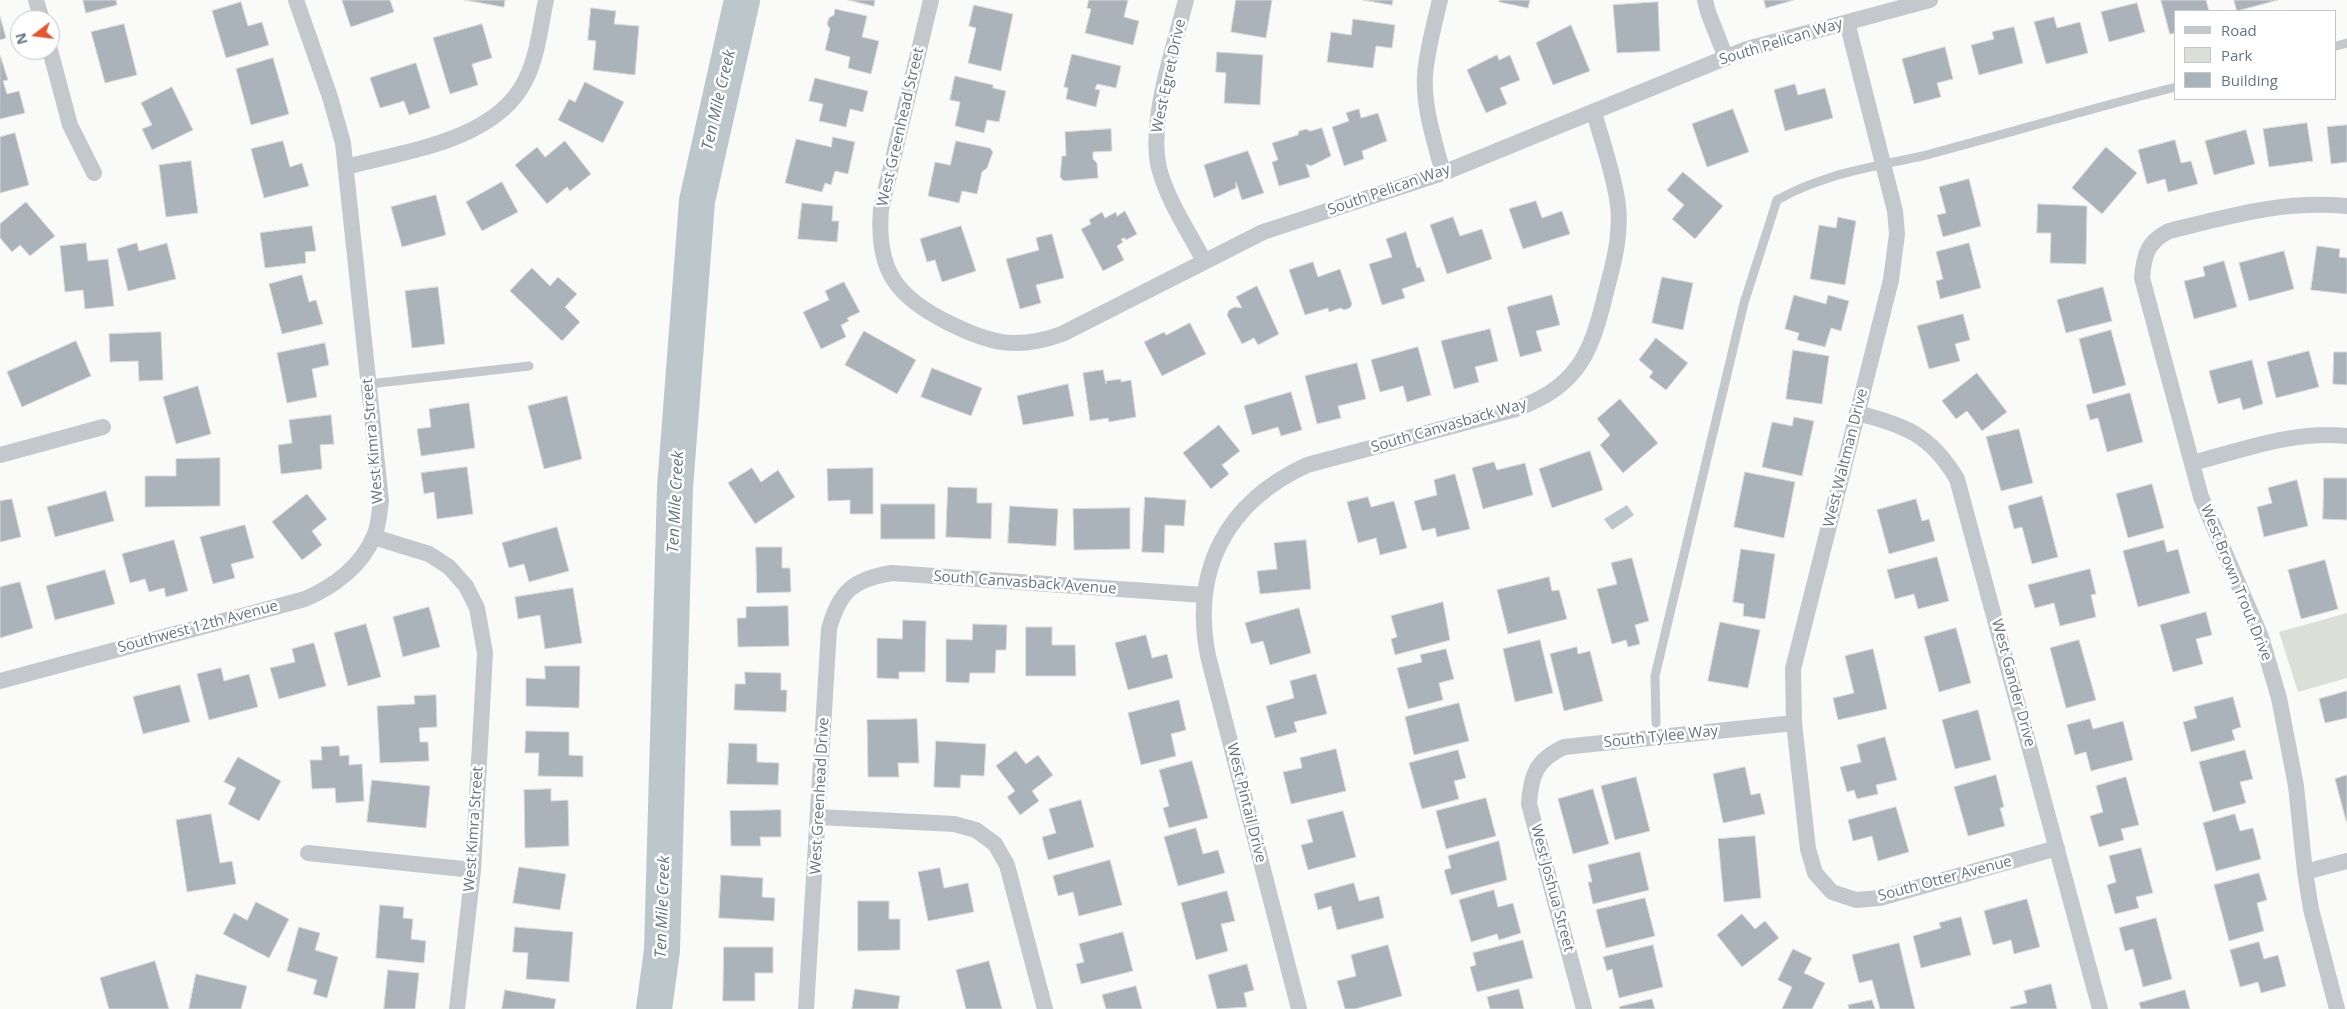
<!DOCTYPE html>
<style>
body{margin:0}
#map{position:relative;width:2347px;height:1009px;overflow:hidden;background:#fafaf8;font-family:"Open Sans",sans-serif}
canvas{display:block}
.legend{position:absolute;left:2174px;top:10px;width:162px;height:90px;box-sizing:border-box;background:#fff;border:1px solid #c1c8cd;margin:0;padding:6px 9px;list-style:none;font-size:15px;color:#657683}
.legend li{display:flex;align-items:center;gap:10px;height:25px}
.legend b{width:25px;border:1px solid #c1c8cd}
.north{position:absolute;left:10px;top:10px;width:50px;height:50px;box-sizing:border-box;background:#fff;border:1px solid #c1c8cd;border-radius:50%;rotate:255deg;font-size:14px;font-weight:700;line-height:20px;text-align:center;color:#657683}
.north::after{content:'';display:block;margin:auto;width:18px;height:22px;background:#e4572e;clip-path:polygon(50% 0,100% 100%,50% 72%,0 100%)}
</style>
<div id="map">
<canvas width="2347" height="1009"></canvas>
<ul class="legend">
<li><b style="height:6px;background:#c3c8cc"></b>Road</li>
<li><b style="height:14px;background:#dadfd7"></b>Park</li>
<li><b style="height:14px;background:#aab3b9"></b>Building</li>
</ul>
<div class="north">N</div>
</div>
<script>
const ctx = document.querySelector('canvas').getContext('2d');
ctx.lineJoin = 'round';
function paint(path, color) { ctx.fillStyle = color; ctx.fill(path, 'evenodd'); }
function strokePath(path, color, width, dash) { ctx.strokeStyle = color; ctx.lineWidth = width; ctx.lineCap = dash ? 'butt' : 'round'; ctx.setLineDash(dash || []); ctx.stroke(path); }
function write(font, color, halo, rows, align = 'center') {
  ctx.font = font + ' "Open Sans",sans-serif'; ctx.lineWidth = 5; ctx.setLineDash([]); ctx.textBaseline = 'middle'; ctx.strokeStyle = halo; ctx.fillStyle = color; for (const [text, x, y, turn = 0] of rows) {
    ctx.save(); ctx.translate(x, y); ctx.rotate((+turn || 0) * Math.PI / 180); ctx.textAlign = isNaN(turn) ? turn : align; if (halo) ctx.strokeText(text, 0, 0); ctx.fillText(text, 0, 0); ctx.restore();
  }
}
const green = new Path2D(`
 M2347 613V678L2298 692 2279 632Z`);
const water = new Path2D(`
 M1627 505 1634 515 1612 530 1604 519Z`);
const river = new Path2D(`
 M654 1009 662 950 675 488 697 201 742 0`);
const building = new Path2D(`
 M83 0H116L117 5 86 13Z
 M342 0H390L394 12 351 27Z
 M465 0H505L504 7Z
 M848 0H875L874 6Z
 M1089 0H1128L1124 17 1139 21 1133 45 1085 33 1091 9 1087 8Z
 M1236 0H1272L1266 38 1231 32Z
 M1363 0H1393L1392 5Z
 M1500 0H1530L1528 8 1499 2Z
 M1764 0H1794L1766 8Z
 M2161 0H2206L2209 11H2176V33L2170 34Z
 M2234 0H2278L2237 11Z
 M241 2 248 26 262 22 269 45 226 58 212 11Z
 M1658 2 1660 51 1617 53 1613 5Z
 M2137 3 2145 32 2109 42 2101 12Z
 M974 5 1013 14 1001 71 968 63 976 28 969 26Z
 M591 8 616 11 614 24 639 26 635 75 593 70 596 41 588 40Z
 M835 9 867 16 862 37 879 41 871 74 848 68 850 57 825 50 830 29 827 24 829 18 834 15Z
 M0 16 6 38 0 40Z
 M2054 17 2057 28 2080 22 2088 53 2046 64 2034 22Z
 M1353 19 1395 25 1392 48 1376 46 1373 68 1327 62 1331 32 1351 35Z
 M124 24 137 75 105 83 91 32Z
 M482 24 492 58 472 64 478 85 450 94 433 38Z
 M1571 25 1590 71 1553 85 1536 43Z
 M2014 27 2023 63 1979 75 1971 45 1994 39 1992 32Z
 M1945 47 1953 79 1937 83 1941 97 1914 104 1902 59Z
 M1217 52 1263 55 1260 105 1224 103 1226 73 1216 72Z
 M1072 54 1121 66 1116 88 1097 84 1095 89 1100 90 1096 107 1066 99 1068 88 1064 87Z
 M0 55 8 80 3 81 7 94 19 91 25 113 0 119Z
 M1497 55 1499 60 1510 55 1520 80 1500 88 1507 104 1486 113 1467 70Z
 M273 58 289 114 251 125 236 69Z
 M416 63 430 108 409 115 404 101 380 108 370 78Z
 M955 76 993 85V88L1006 91 999 122 987 120 984 133 955 126 960 102 950 100Z
 M815 78 868 91 863 112 850 109 846 127 819 121 823 104 809 101Z
 M585 82 624 102 603 143 558 120 569 99 575 102Z
 M1795 84 1798 95 1825 88 1833 118 1785 131 1774 90Z
 M172 87 193 130 152 150 142 129 152 125 141 103Z
 M1359 109 1361 118 1378 113 1387 141 1362 151 1364 159 1344 166 1332 127 1349 121 1346 113Z
 M1733 109 1749 152 1707 167 1692 124Z
 M2307 123 2313 161 2269 167 2263 129Z
 M2347 125V162L2331 164 2327 127Z
 M1322 128 1331 156 1311 166 1306 164 1310 177 1279 186 1272 162 1278 160 1272 143 1298 135 1299 131 1306 129 1310 131Z
 M1111 129 1112 151 1093 152V159L1097 163 1098 178 1064 181 1060 177 1062 156H1066L1065 132Z
 M2246 130 2255 164 2214 175 2205 141Z
 M15 133 29 185 0 193V137Z
 M833 137 855 142 848 174 835 171 831 185 825 183 822 192 785 183 796 139 831 147Z
 M2175 140 2181 163 2191 161 2198 184 2168 192 2165 179 2147 184 2138 150Z
 M283 141 290 167 302 163 309 186 264 198 251 149Z
 M565 141 591 174 570 191 567 187 547 204 515 165 537 147 545 157Z
 M956 141 990 148 993 152 987 168 982 172 977 194 962 191 959 203 928 196 935 162 950 165Z
 M2106 147 2137 173 2102 214 2072 188Z
 M1248 151 1264 193 1242 200 1236 182V188L1214 198 1204 165Z
 M191 161 198 213 166 217 159 165Z
 M1683 172 1723 206 1695 239 1672 219 1684 205 1667 190Z
 M1969 179 1981 226 1943 237 1937 215 1946 213 1939 187Z
 M502 182 518 212 482 231 466 202Z
 M436 195 446 235 402 247 391 207Z
 M1536 201 1542 218 1562 211 1570 234 1523 249 1509 209Z
 M26 202 55 236 30 256 20 245 12 252 0 238V224Z
 M802 203 833 206 832 221H839L837 242 798 239Z
 M2038 204 2087 206 2086 264 2050 263 2051 233H2037Z
 M1125 211 1137 234 1126 240 1125 238 1121 239 1123 242 1117 246 1124 260 1103 271 1081 229 1091 224 1089 220 1102 212 1105 218 1116 212 1117 216Z
 M1453 217 1460 236 1482 229 1492 259 1447 274 1430 225Z
 M1838 217 1856 221 1845 285 1810 279 1819 225 1836 228Z
 M312 226 316 251 305 252 306 263 265 268 260 233Z
 M961 226 976 271 942 282 935 260 927 262 920 239Z
 M1406 232 1417 268 1420 267 1425 281 1402 289 1405 298 1382 305 1369 264 1392 257 1386 239Z
 M1052 234 1064 278 1036 285 1041 303 1020 309 1006 259 1039 250 1036 238Z
 M86 243 88 261 108 259 114 306 85 309 83 290 65 292 60 246Z
 M137 243 139 251 167 243 176 279 128 291 117 249Z
 M1969 243 1981 288 1940 299 1936 281 1943 279 1936 252Z
 M2317 246 2340 249 2339 257 2347 258V294L2311 290Z
 M2284 251 2294 289 2249 301 2239 263Z
 M2224 261 2237 307 2194 319 2184 281 2205 276 2203 267Z
 M1313 262 1318 277 1340 269 1352 304 1350 308 1344 310 1341 308 1329 312 1328 308 1305 315 1289 270Z
 M532 268 550 286 558 277 577 294 565 307 580 322 562 341 510 291Z
 M302 275 309 302 316 300 323 324 282 334 269 284Z
 M1662 277 1693 283 1683 330 1652 323Z
 M844 282 860 312 847 318 849 321 841 325 846 337 821 349 803 312 829 300 825 291Z
 M1257 286 1279 334 1258 345 1254 338 1242 344 1227 315 1229 310 1235 307 1242 308 1236 297Z
 M438 287 445 344 412 348 405 291Z
 M2103 287 2112 321 2066 333 2057 300Z
 M1552 295 1560 325 1536 331 1542 351 1520 357 1507 307Z
 M1794 295 1826 304 1828 295 1849 301 1841 331 1831 328 1825 347 1797 340 1799 333 1785 329Z
 M1963 314 1970 340 1955 344 1960 361 1929 369 1917 326Z
 M1190 323 1206 354 1162 376 1144 342 1164 332 1166 335Z
 M1490 329 1498 361 1475 367 1479 382 1454 389 1441 341Z
 M2111 330 2126 385 2093 394 2079 339Z
 M864 331 916 360 897 394 845 365Z
 M161 332 163 380 139 381 138 361 110 362 109 334Z
 M1656 338 1688 363 1666 390 1649 377 1653 372 1639 360Z
 M76 341 91 376 22 407 7 372Z
 M325 343 329 365 312 369 317 397 287 403 277 353Z
 M1418 347 1431 395 1407 402 1403 386 1380 392 1371 360Z
 M1793 350 1829 356 1822 404 1786 399Z
 M2309 351 2319 387 2276 398 2267 362Z
 M2334 352H2347V385L2333 384Z
 M2252 360 2263 404 2243 410 2240 398 2218 404 2209 371Z
 M1357 363 1366 399 1338 406 1341 418 1317 424 1305 376Z
 M932 368 982 388 971 416 921 397Z
 M1103 370 1106 384V381L1121 379V382L1131 380 1136 417 1109 422 1108 418 1090 421 1083 373Z
 M1977 373 2007 412 1982 431 1967 411 1956 419 1942 401Z
 M1068 384 1074 416 1023 425 1017 396Z
 M198 386 211 434 176 444 163 397Z
 M1291 392 1302 430 1281 436 1278 427 1252 435 1244 406Z
 M2130 393 2143 442 2107 452 2098 418 2090 420 2086 405Z
 M567 396 582 459 544 469 528 406Z
 M1620 399 1658 443 1623 473 1600 445 1610 435 1597 419Z
 M469 403 475 448 421 456 417 429 431 427 429 409Z
 M331 415 334 444 320 445 322 469 281 474 278 445 292 443 289 420Z
 M1794 417 1814 421 1802 476 1762 467 1772 422 1792 426Z
 M1219 425 1240 451 1222 465 1229 474 1211 489 1183 453Z
 M2019 429 2033 483 2001 491 1986 437Z
 M1590 451 1603 490 1552 508 1539 469Z
 M220 458V506L145 507V476H176V459Z
 M1494 462 1497 470 1525 463 1533 495 1483 509 1472 468Z
 M467 467 473 514 437 519 434 492 424 494 421 473Z
 M752 468 761 482 778 470 795 497 755 524 728 483Z
 M873 468V514H850V500L828 501 827 469Z
 M1745 472 1795 482 1784 538 1734 527Z
 M1455 474 1470 529 1437 537 1435 528 1422 531 1414 501 1437 495 1434 480Z
 M2324 478H2347V520L2323 519Z
 M2297 480 2308 526 2264 537 2257 507 2272 503 2268 488Z
 M2152 484 2164 528 2128 538 2116 494Z
 M948 487 977 488V503H992L991 539 946 537Z
 M106 491 114 521 55 537 47 507Z
 M307 494 327 519 312 531 322 545 302 560 272 522Z
 M2042 496 2058 557 2032 564 2022 527 2014 529 2008 506Z
 M1145 497 1186 500 1184 526 1165 525 1164 553 1142 552Z
 M1368 497 1371 507 1394 501 1407 548 1380 555 1376 538 1358 543 1347 502Z
 M12 499 21 537 0 542V501Z
 M1916 499 1922 521 1929 519 1935 541 1889 554 1877 510Z
 M881 504H935V539H881Z
 M1010 506 1058 509 1056 546 1008 543Z
 M1130 508V549L1074 550 1073 509Z
 M245 525 254 558 231 564 235 578 213 584 200 537Z
 M557 527 569 571 529 582 524 564 509 568 502 543Z
 M174 540 188 591 166 597 164 588 149 592 145 579 130 583 122 554Z
 M1306 540 1311 589 1260 594 1257 571 1277 569 1274 543Z
 M2164 540 2167 552 2178 549 2190 593 2138 607 2123 551Z
 M756 547H782V568H790L791 592 757 593Z
 M1741 549 1775 554 1765 619 1743 616 1744 604 1733 602Z
 M1937 557 1949 601 1918 609 1914 594 1895 599 1887 570Z
 M1632 558 1649 621 1635 625 1640 644 1628 647 1626 640 1612 644 1597 589 1617 584 1611 563Z
 M2325 560 2338 609 2301 619 2288 570Z
 M2090 569 2096 594 2091 595 2096 617 2060 626 2054 603 2035 608 2028 585Z
 M105 570 115 604 55 620 46 586Z
 M1549 577 1552 591 1559 590 1567 619 1508 634 1497 590Z
 M20 582 33 628 0 638V587Z
 M573 588 582 643 545 649 540 615 518 619 515 597Z
 M1443 602 1450 640 1395 655 1391 639 1397 637 1391 616Z
 M788 606 789 646 738 647 737 618H746V607Z
 M429 607 440 647 403 657 393 617Z
 M1299 608 1311 653 1270 665 1263 641 1251 644 1245 623Z
 M2206 612 2212 635 2196 639 2203 664 2173 672 2160 625Z
 M903 620 926 621 925 672H899V679L877 678V638L902 639Z
 M1720 622 1760 630 1748 688 1708 681Z
 M366 624 381 677 348 686 334 633Z
 M973 624 1007 625 1006 650H996L995 673H970L969 683 946 682V639L972 640Z
 M1026 627H1052V645H1075L1076 676H1026Z
 M1956 628 1971 683 1939 692 1924 637Z
 M1146 635 1152 658 1167 654 1173 678 1128 690 1115 643Z
 M1540 640 1553 693 1515 702 1503 649Z
 M2079 640 2096 700 2066 708 2050 648Z
 M314 643 326 686 279 699 270 668 295 662 292 649Z
 M1577 647 1578 654 1590 651 1603 701 1564 711 1550 654Z
 M1446 649 1454 679 1439 683 1443 700 1408 709 1397 668 1422 662 1420 655Z
 M1873 649 1887 709 1838 720 1833 698 1854 693 1845 656Z
 M545 666H580L579 708 526 706V678L545 679Z
 M221 668 224 681 249 674 258 707 209 720 197 674Z
 M745 672 781 673V690H787L786 712 734 710 735 684H745Z
 M1316 674 1327 714 1294 722 1297 732 1275 738 1266 706 1294 698 1290 681Z
 M180 685 190 722 143 734 133 697Z
 M2347 691V718L2325 723 2319 699Z
 M436 695 437 727 419 728 420 742H428L429 761 380 763 377 706 415 704 414 696Z
 M2233 697 2241 727 2232 730 2235 740 2191 752 2183 722 2197 718 2194 707Z
 M1179 700 1186 730 1171 734 1176 756 1141 765 1128 713Z
 M1459 703 1469 741 1414 755 1405 717Z
 M1978 710 1991 760 1955 769 1942 720Z
 M917 719 919 763H898L899 777H868L867 720Z
 M2090 719 2093 729 2123 721 2133 760 2091 771 2086 752 2075 755 2067 725Z
 M526 731 569 732V755L583 756V777L538 776 539 753H525Z
 M1885 737 1897 780 1876 785 1878 794 1857 799 1854 790 1847 792 1840 767 1861 762 1857 745Z
 M936 741 986 744 984 776 961 775 960 788 934 787Z
 M729 743 757 744V762L779 763 778 785 727 784Z
 M339 746 340 756 349 755V765L362 764 364 801 336 803 335 788 312 789 310 760H322L321 747Z
 M1336 749 1346 791 1291 804 1283 772 1302 768 1300 758Z
 M1458 750 1466 778 1454 781 1459 799 1422 809 1409 763Z
 M2245 750 2253 779 2240 782 2246 803 2213 812 2199 762Z
 M1016 751 1026 764 1038 755 1053 775 1032 791 1039 801 1020 815 1007 797 1015 791 996 766Z
 M238 757 281 781 259 821 228 804 236 788 224 782Z
 M1192 761 1208 818 1169 828 1163 808 1169 806 1159 770Z
 M1745 767 1751 795 1760 793 1765 814 1723 823 1713 774Z
 M1996 775 2004 807 2000 808 2005 826 1968 836 1954 787Z
 M2347 775V821H2346L2335 779Z
 M1636 777 1650 831 1615 840 1601 786Z
 M2126 777 2139 825 2121 829 2124 840 2099 847 2090 816 2103 812 2096 786Z
 M372 780 430 786 426 828 367 822Z
 M551 789V801L568 800 569 846 525 848 524 790Z
 M1593 789 1609 844 1573 854 1558 799Z
 M1486 798 1496 836 1446 849 1436 811Z
 M1081 800 1094 847 1048 860 1042 837 1056 833 1049 809Z
 M1896 807 1909 852 1878 861 1872 836 1853 841 1848 820Z
 M781 810V837H760L761 846H731L730 811Z
 M1343 811 1356 857 1308 870 1301 845 1313 842 1307 820Z
 M211 814 220 863 232 861 236 884 187 892 176 820Z
 M2235 814 2240 831 2253 828 2261 859 2216 871 2203 823Z
 M1196 828 1203 854 1218 850 1225 873 1178 886 1164 837Z
 M1755 836 1761 898 1724 902 1718 839Z
 M1499 841 1507 880 1451 895 1444 870 1451 868 1448 856Z
 M2141 848 2153 893 2136 897 2139 908 2115 914 2107 885 2116 882 2109 856Z
 M1640 852 1649 890 1593 904 1588 882H1592L1588 865Z
 M1110 860 1122 905 1079 916 1073 892 1058 896 1053 876Z
 M519 867 566 874 560 910 513 903Z
 M940 868 944 888 968 883 974 912 928 921 918 872Z
 M2259 873 2267 900 2257 903 2264 931 2229 941 2214 885Z
 M721 875 763 878 762 897 775 898 774 921 719 918Z
 M1354 883 1359 901 1379 896 1384 918 1337 930 1331 906 1318 910 1314 894Z
 M1494 890 1498 907 1513 903 1521 933 1499 940 1497 934 1471 942 1459 900Z
 M1227 891 1235 921 1221 924 1228 951 1196 960 1181 903Z
 M1645 898 1655 936 1606 948 1596 910Z
 M2027 899 2040 947 2014 954 2011 940 1993 945 1984 911Z
 M858 901H889V919H900V950L858 951Z
 M256 902 289 919 269 958 223 934 234 913 247 920Z
 M380 905 404 907 403 918 413 919 411 939 426 941 424 963 376 958Z
 M1742 914 1755 929 1765 921 1779 938 1742 967 1717 935Z
 M1961 917 1971 955 1921 968 1913 936 1941 928 1939 923Z
 M2156 918 2172 979 2143 987 2133 949 2125 951 2119 928Z
 M299 927 320 933 315 950 338 957 327 998 313 994 317 980 287 971Z
 M515 927 573 932 569 982 526 979 528 953 513 952Z
 M1123 932 1133 971 1081 984 1076 964 1084 962 1079 944Z
 M1523 940 1533 978 1477 992 1470 967 1476 965 1473 953Z
 M2259 942 2264 959 2278 955 2286 986 2261 993 2258 982 2240 987 2230 950Z
 M1899 943 1915 1009H1880L1872 980 1859 983 1852 955Z
 M1388 945 1402 996 1355 1009H1345L1337 981 1356 976 1351 955Z
 M1653 945 1663 987 1619 998 1612 969 1607 971 1603 957Z
 M724 947H773V973H755V1001H723Z
 M1793 949 1812 958 1804 973 1825 983 1812 1009H1782L1792 987 1778 980Z
 M155 961 169 1009H109L100 978Z
 M989 961 1002 1009H966L956 970Z
 M1247 964 1254 990 1244 993 1247 1007 1217 1009 1208 975Z
 M388 970 419 973 415 1009H384Z
 M196 974 247 986 241 1009H189Z
 M2051 984 2057 1009H2011L2010 1007 2027 1003 2024 991Z
 M1136 986 1142 1009H1106L1102 995Z
 M855 989 900 996 898 1009H852Z
 M1519 989 1524 1009H1490L1487 997Z
 M505 990 556 999 554 1009H502Z
 M2185 990 2190 1009H2141L2139 1003Z
 M1652 999 1655 1009H1620L1619 1007Z
 M1872 1000 1875 1009H1849L1848 1005Z`);
const service = new Path2D(`
 M2336 46 2347 43
 M369 384 529 366
 M1656 723 1655 676 1744 303 1777 200C1827 172 1876 167 1930 154 2012 132 2093 108 2176 87`);
const minor = new Path2D(`
 M36 0 42 20
 M931 0 881 209C876 270 896 297 949 323 991 344 1017 350 1062 334L1263 232 1443 173 1747 49 1930 0
 M1186 0C1174 47 1148 122 1159 168 1167 200 1189 232 1204 261
 M1440 0C1434 25 1427 50 1425 75 1423 108 1435 142 1443 173
 M1705 0 1708 12 1726 58
 M1847 22 1895 211 1897 234 1891 280 1793 669 1794 723 1808 849 1815 873 1832 892 1856 900 1880 898 2057 848
 M50 50 70 125 94 173
 M346 167C405 151 495 141 525 81 538 56 540 27 546 0
 M1857 413C1905 425 1931 435 1957 479L2100 1009
 M0 455 103 427
 M2192 463C2243 450 2294 430 2347 436
 M374 537 429 554 449 567 466 586 477 608 485 653 473 870 457 1009
 M0 681 305 599C333 587 362 566 374 536 379 526 379 513 381 501L343 143 330 97 296 0
 M819 817 954 824 976 830 995 844 1007 865 1045 1009
 M308 853 473 870
 M2305 872 2347 861
 M806 1009 829 629C839 592 853 579 892 573L1204 595
 M1299 1009 1208 656C1191 569 1227 502 1307 465L1516 409C1583 384 1592 349 1608 284 1615 258 1621 233 1618 205 1614 174 1602 142 1594 112
 M1584 1009 1529 804C1531 775 1536 760 1564 747L1794 723
 M2337 1009 2311 909 2305 872 2296 786 2279 698 2261 637 2201 497 2142 278C2144 255 2147 242 2169 231 2230 216 2283 200 2347 206`);
const streetNames = [
 ["South Pelican Way",1781,42,-17],
 ["West Egret Drive",1169,76,-78],
 ["West Greenhead Street",901,127,-77],
 ["South Pelican Way",1389,190,-19],
 ["South Canvasback Way",1449,426,-16],
 ["West Kimra Street",373,441,-95],
 ["West Waltman Drive",1846,458,-76],
 ["South Canvasback Avenue",1025,583,4],
 ["West Brown Trout Drive",2236,583,68],
 ["Southwest 12th Avenue",198,627,-15],
 ["West Gander Drive",2013,683,75],
 ["South Tylee Way",1661,737,-6],
 ["West Greenhead Drive",820,796,-87],
 ["West Pintail Drive",1246,803,76],
 ["West Kimra Street",474,829,-86],
 ["South Otter Avenue",1945,879,-15],
 ["West Joshua Street",1552,888,75]
];
const waterNames = [
 ["Ten Mile Creek",719,100,-77],
 ["Ten Mile Creek",676,502,-87],
 ["Ten Mile Creek",663,907,-88]
];
paint(green, '#dadfd7');
paint(water, '#bbc7cb');
strokePath(river, '#bbc7cb', 36);
paint(building, '#aab3b9');
strokePath(building, '#dcdcda', 1);
strokePath(service, '#c3c8cc', 9);
strokePath(minor, '#c3c8cc', 16);
write('15px', '#657683', '#fff', streetNames);
write('italic 16px', '#60757c', '#fff', waterNames);
</script>
